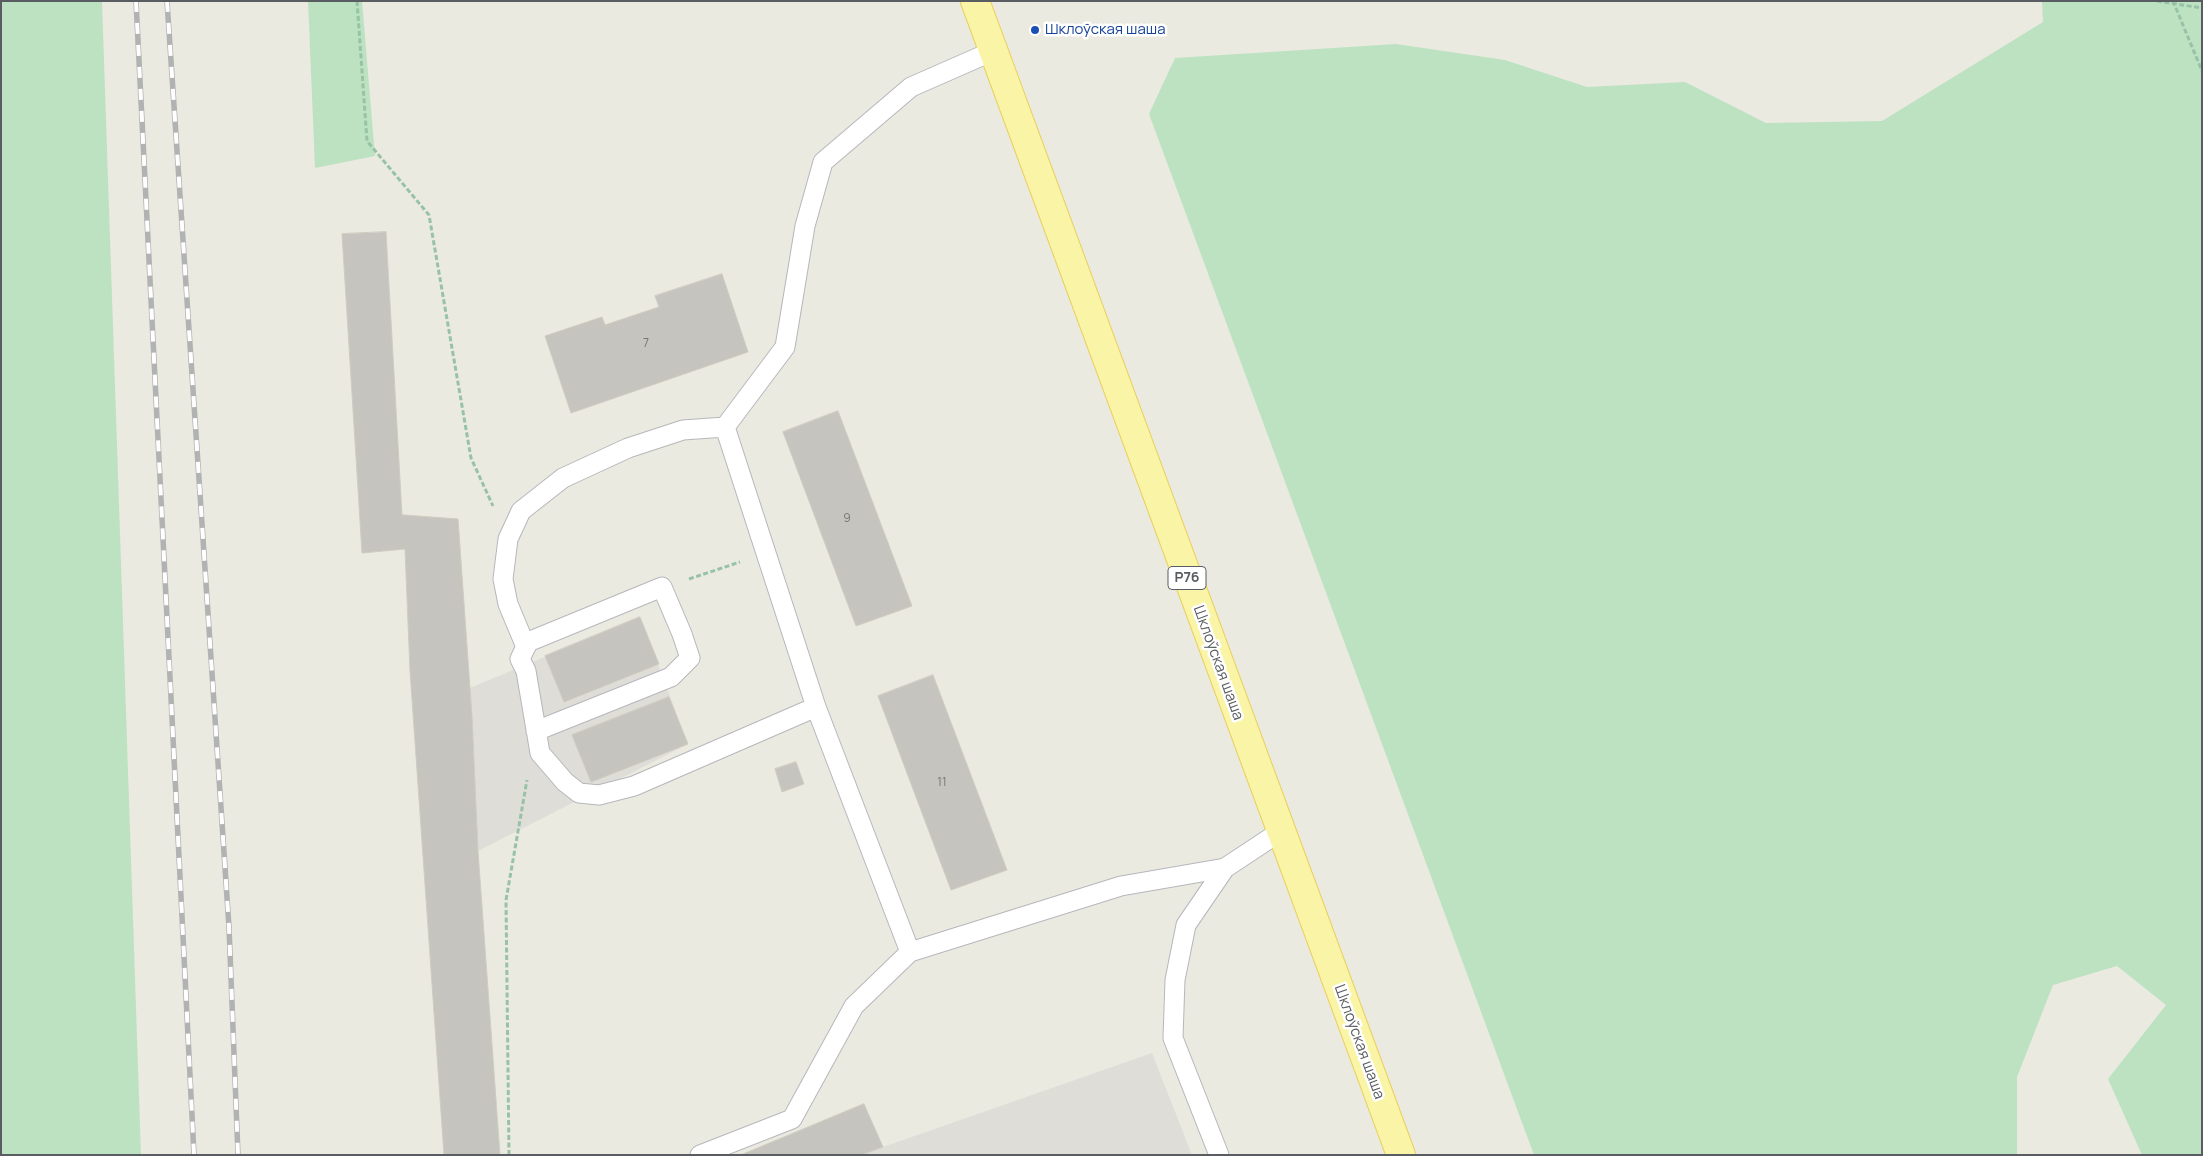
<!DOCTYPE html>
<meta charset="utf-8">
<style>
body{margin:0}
#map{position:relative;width:2203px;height:1156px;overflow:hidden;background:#ebeae0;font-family:Manrope,sans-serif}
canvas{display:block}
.frame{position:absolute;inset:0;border:2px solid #595c60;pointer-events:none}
</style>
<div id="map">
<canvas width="2203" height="1156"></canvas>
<div class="frame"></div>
</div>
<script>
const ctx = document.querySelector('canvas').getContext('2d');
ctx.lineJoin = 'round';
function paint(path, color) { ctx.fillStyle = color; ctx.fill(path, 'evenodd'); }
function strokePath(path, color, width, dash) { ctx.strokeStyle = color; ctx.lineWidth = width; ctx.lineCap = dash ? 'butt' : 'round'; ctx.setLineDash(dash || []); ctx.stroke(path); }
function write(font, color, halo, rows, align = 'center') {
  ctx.font = font + ' Manrope,sans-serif'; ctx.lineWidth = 5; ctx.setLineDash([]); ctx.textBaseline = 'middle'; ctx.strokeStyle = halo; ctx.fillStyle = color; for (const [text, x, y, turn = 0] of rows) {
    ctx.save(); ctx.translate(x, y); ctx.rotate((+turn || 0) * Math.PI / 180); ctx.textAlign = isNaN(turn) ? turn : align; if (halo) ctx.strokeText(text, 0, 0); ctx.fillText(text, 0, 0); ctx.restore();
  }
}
const industrial = new Path2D(`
 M386 232 402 514 458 519 470 688 640 617 688 744 478 851 444 1155 410 671 405 549 362 553 342 234Z
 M1152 1053 1192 1155H741L864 1104 883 1147Z`);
const green = new Path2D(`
 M1 1H102L141 1155H1Z
 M308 1H362L375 156 315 168Z
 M2042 1H2202V1155H2142L2108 1079 2166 1005 2117 966 2053 985 2017 1077V1155H1534L1149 114 1175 58 1396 44 1505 60 1587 87 1685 82 1766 123 1882 121 2043 22Z`);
const building = new Path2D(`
 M386 232 402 515 458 519 472 716 478 851 500 1155H444L410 671 405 549 362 553 342 234Z
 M722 274 748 352 571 413 545 336 602 317 605 325 659 307 655 296Z
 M838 411 912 606 856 626 783 432Z
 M640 617 659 664 564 702 545 656Z
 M933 675 1007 870 951 890 878 696Z
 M669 697 688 744 591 782 572 735Z
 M796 762 804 784 782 792 775 769Z
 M864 1104 883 1147 861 1155H741Z`);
const path = new Path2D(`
 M357 1 367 141 429 215 471 458 493 506
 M2157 1 2202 8
 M2173 1 2202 71
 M689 579 740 562
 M509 1155 506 900 527 780`);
const lane = new Path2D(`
 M725 427 816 707 910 952 1121 886 1225 868 1281 831
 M526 647 508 604 503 579 508 539 521 511 563 478 628 448 683 430 725 427 785 347 805 226 823 162 911 87 993 51
 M536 731 671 677 690 658 682 634 662 587 528 642 520 659 526 671 540 753 565 782 579 793 599 795 634 786 816 707
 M700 1155 792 1119 854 1006 910 952
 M1219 1155 1173 1038 1175 980 1186 925 1225 868`);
const primary = new Path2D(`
 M975 1 1401 1155`);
const rail = new Path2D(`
 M136 1 194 1155
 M167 1 229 927 238 1155`);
const markers = [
 [1035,30,5,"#1a4fb4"]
];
const numberNames = [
 ["7",646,344],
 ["9",847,519],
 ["11",942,783]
];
const shields = [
 [1187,578,38]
];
const shieldNames = [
 ["Р76",1187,578]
];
const transitNames = [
 ["Шклоўская шаша",1045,30]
];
const streetNames = [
 ["Шклоўская шаша",1218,663,70],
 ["Шклоўская шаша",1359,1042,70]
];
paint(industrial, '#dfddd8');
paint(green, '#bde2c1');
paint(building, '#c6c4be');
strokePath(building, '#cfccbf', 1);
strokePath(lane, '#b6b7bc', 21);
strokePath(primary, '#e9cf5c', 30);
strokePath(path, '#97c2a7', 3, [5, 2.5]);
strokePath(lane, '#fff', 19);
strokePath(primary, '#faf5a6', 28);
strokePath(rail, '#b1b2b2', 5.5);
strokePath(rail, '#fff', 4, [11]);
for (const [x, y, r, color] of markers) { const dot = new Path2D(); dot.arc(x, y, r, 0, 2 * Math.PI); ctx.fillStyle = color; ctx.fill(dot); strokePath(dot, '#fff', 2); }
write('12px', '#747678', null, numberNames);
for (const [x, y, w] of shields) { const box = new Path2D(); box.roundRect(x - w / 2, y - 11.5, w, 23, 4); ctx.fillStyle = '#fff'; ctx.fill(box); strokePath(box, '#595c60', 1); }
write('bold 14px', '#595c60', null, shieldNames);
write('15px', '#164399', '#fff', transitNames, 'left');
write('15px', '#595c60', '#fff', streetNames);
</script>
